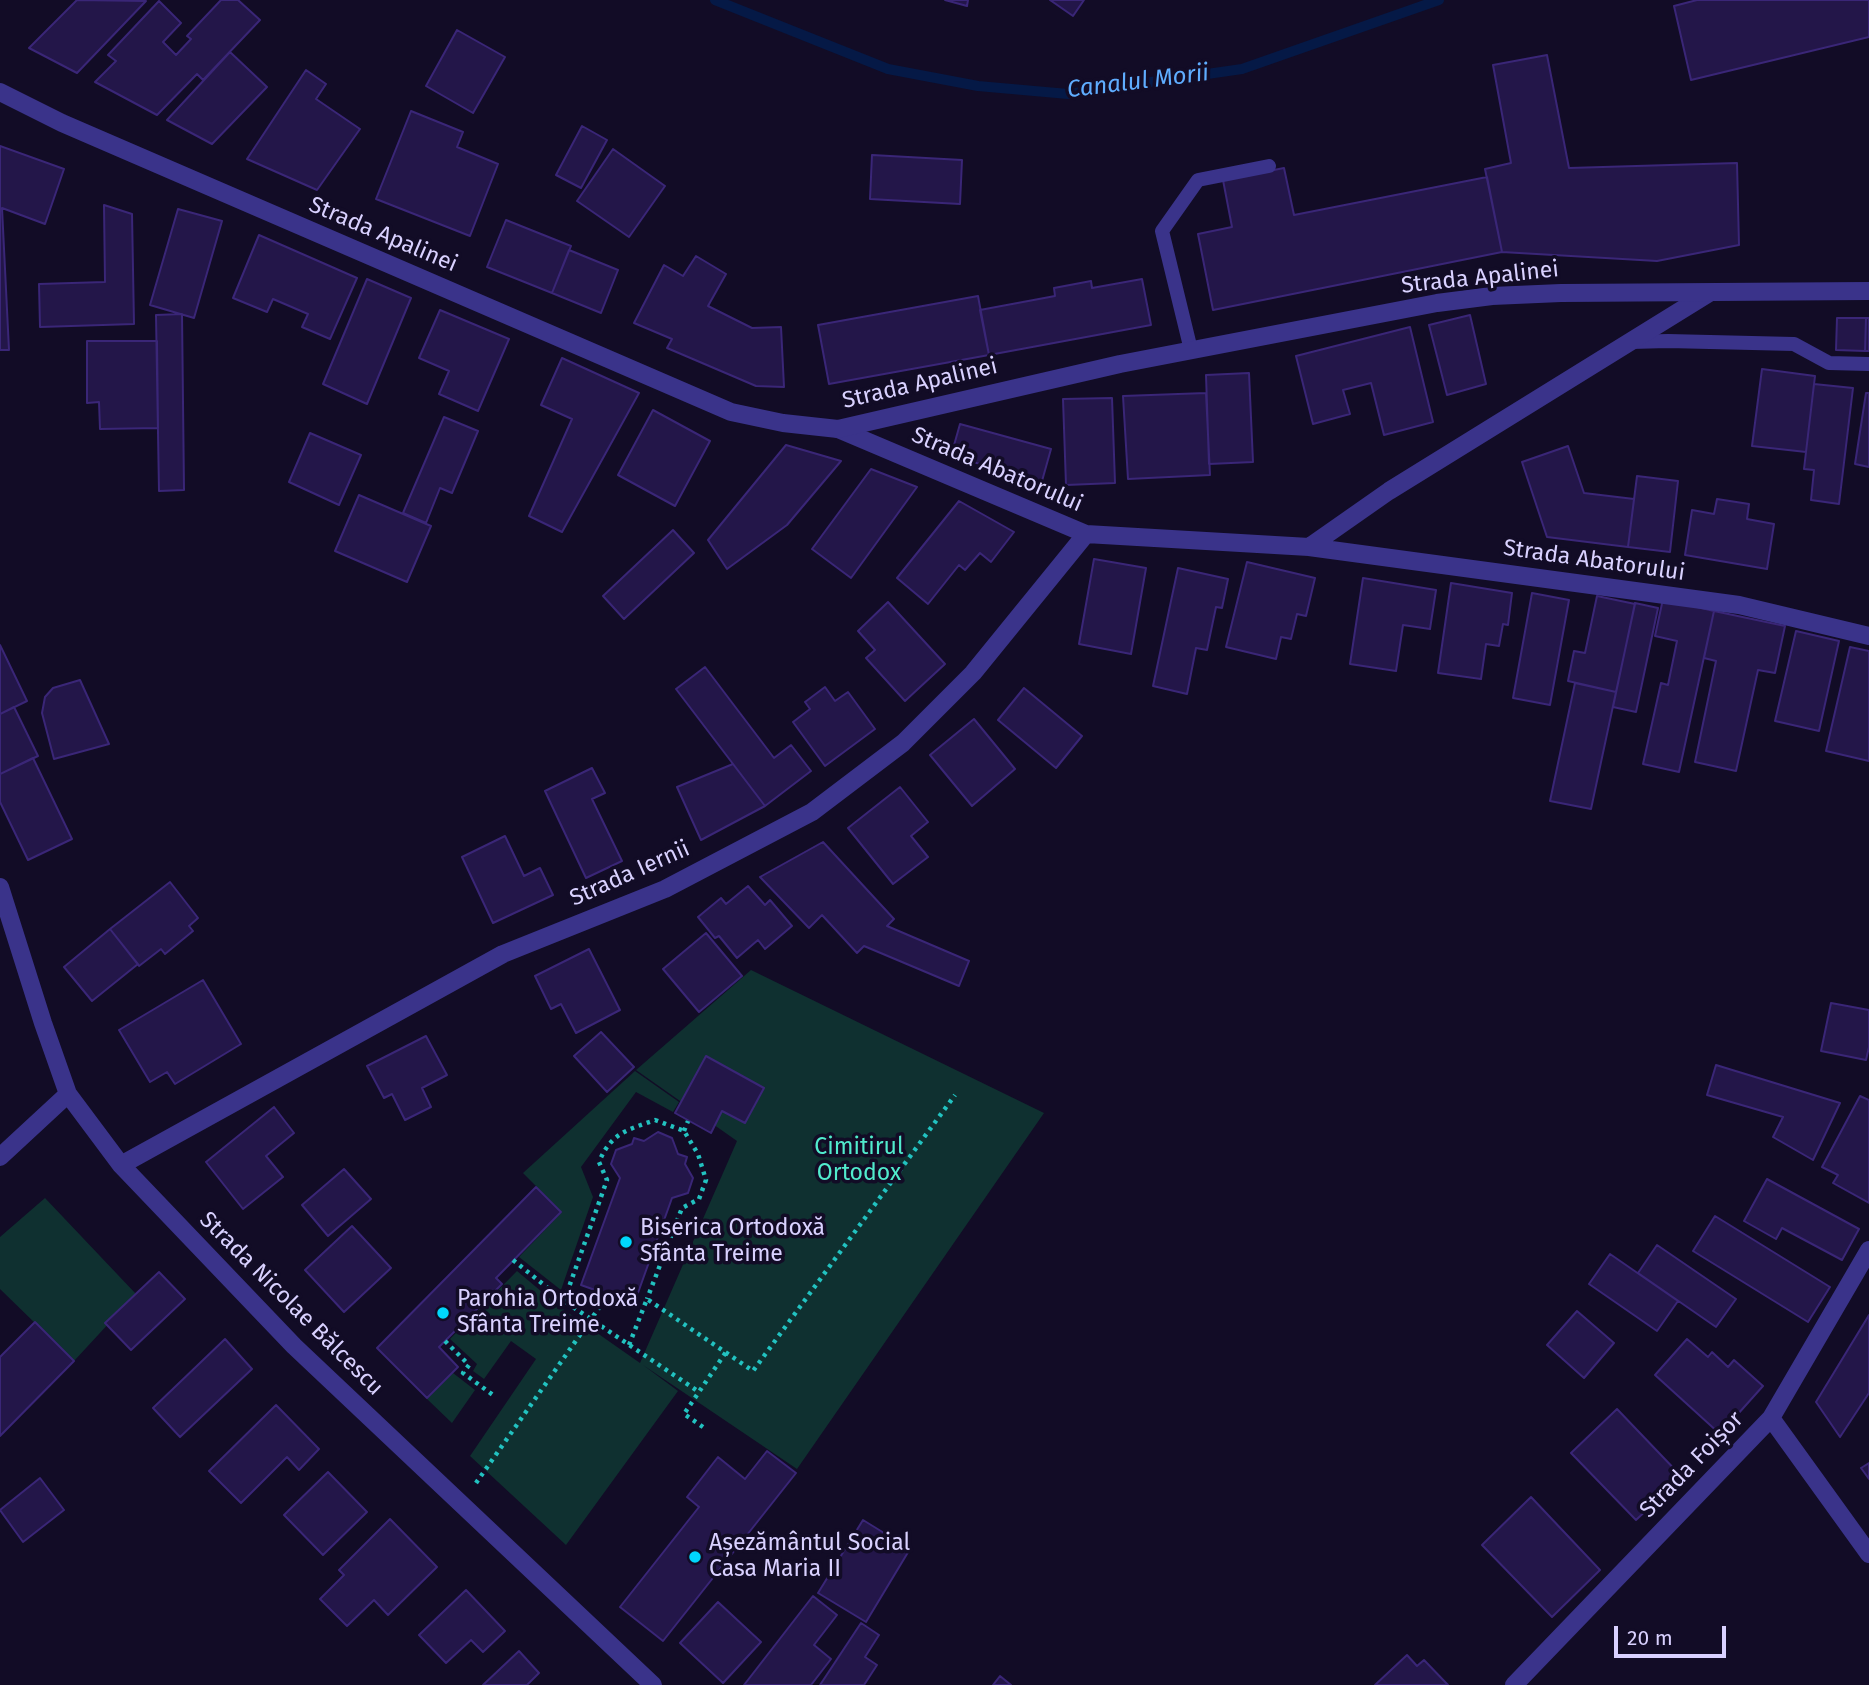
<!DOCTYPE html>
<meta charset="utf-8">
<style>
body{margin:0}
#map{position:relative;width:1869px;height:1685px;overflow:hidden;background:#120c26;font-family:"Fira Sans",sans-serif}
canvas{display:block}
.scale{position:absolute;left:1614px;top:1626px;width:112px;height:32px;box-sizing:border-box;border:4px solid #d9d1ff;border-top:0;padding-left:9px;font-size:21px;line-height:24px;white-space:nowrap;color:#d9d1ff;-webkit-text-stroke:5px #120c26;paint-order:stroke}
</style>
<div id="map">
<canvas width="1869" height="1685"></canvas>
<div class="scale">20 m</div>
</div>
<script>
const ctx = document.querySelector('canvas').getContext('2d');
ctx.lineJoin = 'round';
function paint(path, color) { ctx.fillStyle = color; ctx.fill(path, 'evenodd'); }
function strokePath(path, color, width, dash) { ctx.strokeStyle = color; ctx.lineWidth = width; ctx.lineCap = dash ? 'butt' : 'round'; ctx.setLineDash(dash || []); ctx.stroke(path); }
function write(font, color, halo, rows, align = 'center') {
  ctx.font = font + ' "Fira Sans",sans-serif'; ctx.lineWidth = 7; ctx.setLineDash([]); ctx.textBaseline = 'middle'; ctx.strokeStyle = halo; ctx.fillStyle = color; for (const [text, x, y, turn = 0] of rows) {
    ctx.save(); ctx.translate(x, y); ctx.rotate((+turn || 0) * Math.PI / 180); ctx.textAlign = isNaN(turn) ? turn : align; if (halo) ctx.strokeText(text, 0, 0); ctx.fillText(text, 0, 0); ctx.restore();
  }
}
const green = new Path2D(`
 M751 970 1044 1113 797 1469 643 1365 678 1391 566 1545 470 1456 536 1359 511 1341 484 1379 473 1371 477 1364 450 1339 517 1271 560 1307 640 1363 737 1141 636 1070Z
 M635 1071 679 1102 673 1112 636 1092 581 1167 593 1197 561 1290 519 1257 562 1212 523 1173Z
 M45 1198 136 1294 74 1361 0 1289V1237Z
 M453 1373 475 1390 452 1423 427 1399Z`);
const stream = new Path2D(`
 M715 0 888 69 978 86 1068 94 1242 69 1439 0`);
const building = new Path2D(`
 M77 0 146 1 77 73 29 48Z
 M221 0H238L260 20 203 80 197 74 157 115 95 82 116 61 108 55 159 1 181 23 163 42 176 55 191 39 187 36Z
 M945 0H968L967 6Z
 M1050 0H1084L1073 16Z
 M1697 0H1869V37L1691 80 1674 6Z
 M457 30 505 57 473 113 426 86Z
 M230 52 267 87 212 144 167 120Z
 M1547 55 1569 168 1737 163 1739 245 1657 261 1502 252 1485 169 1511 163 1493 65Z
 M306 70 326 84 316 99 360 129 317 190 247 159Z
 M411 111 463 132 457 147 498 164 470 236 376 199Z
 M582 126 607 140 581 188 556 175Z
 M0 146 64 169 45 224 2 208 9 350H0Z
 M613 149 665 186 629 237 577 201Z
 M872 155 962 160 960 204 870 199Z
 M1284 168 1294 215 1487 177 1502 252 1213 310 1198 234 1232 227 1223 180Z
 M104 205 132 214 134 324 40 327 39 284 105 282Z
 M178 209 222 221 194 318 150 305Z
 M506 220 571 246 552 293 487 267Z
 M259 235 357 278 330 339 302 327 308 314 273 299 267 312 233 298Z
 M569 250 618 270 601 313 552 293Z
 M696 256 726 274 708 306 752 328 781 327 784 387 756 386 667 348 672 339 634 323 664 265 683 276Z
 M367 279 411 298 367 404 323 384Z
 M1142 279 1151 325 989 355 980 310 1055 296 1054 288 1091 281 1092 288Z
 M978 296 989 355 829 384 818 325Z
 M440 310 509 339 478 411 439 394 449 371 419 358Z
 M182 314 184 490 159 491 156 315Z
 M1470 315 1486 384 1447 395 1429 325Z
 M1837 318H1866L1865 351 1836 350Z
 M1866 318H1869V351H1865Z
 M1410 327 1433 422 1384 435 1371 383 1343 390 1350 414 1313 424 1296 356Z
 M87 341H157L158 428 100 429 99 402 87 403Z
 M562 358 639 393 562 532 529 516 572 419 541 405Z
 M1762 369 1815 376 1806 452 1752 446Z
 M1249 373 1253 462 1209 464 1206 375Z
 M1814 384 1853 388 1839 504 1811 500 1814 470 1804 469Z
 M1206 393 1210 475 1128 479 1123 396Z
 M1866 393H1869V467L1855 464Z
 M1112 398 1115 483 1066 485 1063 399Z
 M653 410 710 441 675 506 618 475Z
 M444 417 478 431 452 493 440 488 426 523 403 513Z
 M960 424 1051 449 1042 481 951 456Z
 M310 433 361 455 339 505 289 482Z
 M786 445 841 461 787 525 727 569 708 540Z
 M1568 446 1584 493 1634 499 1628 547 1547 537 1522 462Z
 M871 469 917 487 851 578 812 549Z
 M1637 476 1678 481 1670 552 1628 547Z
 M359 495 431 526 407 582 335 551Z
 M1717 499 1749 504 1747 519 1774 524 1767 569 1685 555 1692 510 1714 514Z
 M959 501 1014 532 991 562 980 553 965 570 959 565 928 604 897 578Z
 M673 530 694 553 624 619 603 596Z
 M1094 559 1146 568 1131 654 1079 644Z
 M1247 562 1315 578 1306 616 1297 614 1291 639 1281 637 1276 659 1226 647Z
 M1178 568 1228 579 1222 608 1216 607 1207 650 1196 648 1187 694 1153 686Z
 M1363 578 1436 590 1430 629 1403 625 1396 671 1350 664Z
 M1451 583 1512 593 1508 625 1503 624 1499 646 1486 644 1481 679 1438 673Z
 M1532 593 1569 600 1550 705 1513 698Z
 M1597 596 1635 604 1616 692 1568 681 1574 651 1585 653Z
 M1663 599 1714 611 1679 772 1643 764 1661 683 1668 685 1677 641 1655 636Z
 M888 602 945 664 905 701 866 658 875 650 858 631Z
 M1635 603 1658 608 1636 712 1613 707Z
 M1714 611 1785 626 1775 673 1758 670 1736 771 1695 762 1716 661 1704 658Z
 M1796 631 1839 641 1819 731 1775 721Z
 M0 645 27 701 0 714Z
 M1850 647 1869 651V761L1826 751Z
 M705 667 774 758 791 745 811 771 765 806 676 689Z
 M80 680 109 744 54 759 42 713 45 697 53 688Z
 M1575 683 1616 692 1591 809 1550 801Z
 M825 687 835 701 848 692 875 729 825 766 793 722 810 709 805 702Z
 M1024 688 1082 736 1056 768 998 720Z
 M14 707 38 756 0 774V714Z
 M974 719 1015 769 972 806 930 755Z
 M33 758 72 839 28 860 0 802V774Z
 M733 764 765 806 701 840 677 787Z
 M592 768 605 793 592 799 622 861 586 878 545 791Z
 M900 787 928 822 911 836 928 857 893 884 848 828Z
 M505 836 524 876 540 868 553 895 493 923 462 857Z
 M823 842 894 919 887 926 969 961 959 986 864 946 857 953 822 915 809 928 760 877Z
 M170 882 198 918 189 926 193 931 165 954 161 949 139 966 110 929Z
 M748 886 765 905 770 900 792 926 765 949 758 940 737 958 719 936 715 938 698 917 721 898 726 904Z
 M110 929 138 964 92 1001 64 967Z
 M706 933 742 976 699 1012 663 969Z
 M589 949 620 1010 576 1033 561 1004 551 1009 535 976Z
 M203 980 241 1044 175 1084 167 1072 150 1082 119 1030Z
 M1831 1003 1869 1010V1047L1866 1060 1821 1051Z
 M601 1032 634 1067 607 1092 574 1056Z
 M426 1036 447 1075 422 1088 431 1107 405 1120 392 1094 384 1098 367 1066Z
 M706 1056 764 1088 745 1123 722 1111 711 1133 675 1113Z
 M1716 1065 1840 1103 1813 1160 1773 1137 1783 1117 1707 1095Z
 M1860 1096 1869 1100V1203L1833 1183 1838 1175 1822 1167Z
 M274 1107 294 1133 266 1156 283 1177 243 1209 206 1162Z
 M658 1132 672 1138 678 1154 687 1157 685 1164 693 1178 688 1193 672 1198 634 1304 581 1285 620 1178 611 1164 616 1150 632 1144 634 1138 644 1141Z
 M344 1169 371 1199 328 1236 302 1205Z
 M1767 1179 1859 1229 1842 1260 1782 1228 1776 1239 1744 1221Z
 M536 1187 561 1212 496 1278 502 1284 439 1347 458 1367 427 1398 377 1348Z
 M1715 1216 1830 1287 1808 1322 1693 1251Z
 M352 1226 391 1268 344 1312 305 1270Z
 M1657 1245 1736 1299 1716 1327 1638 1273Z
 M1610 1254 1678 1301 1657 1331 1589 1284Z
 M159 1272 185 1299 131 1350 105 1323Z
 M1577 1311 1614 1343 1584 1378 1547 1345Z
 M1869 1315V1393L1840 1437 1816 1402Z
 M35 1322 74 1361 0 1436V1357Z
 M225 1339 252 1369 180 1437 153 1408Z
 M1687 1339 1708 1357 1712 1352 1728 1367 1734 1360 1763 1386 1720 1434 1655 1375Z
 M276 1405 319 1449 299 1470 287 1457 241 1503 209 1471Z
 M1617 1409 1682 1477 1636 1520 1571 1453Z
 M767 1451 796 1473 663 1641 620 1607 699 1507 687 1497 718 1457 745 1479Z
 M1869 1463V1479L1861 1468Z
 M328 1472 367 1512 323 1555 284 1515Z
 M40 1478 64 1510 23 1542 0 1510Z
 M1531 1497 1600 1570 1552 1617 1482 1545Z
 M390 1519 437 1567 388 1615 374 1600 347 1626 320 1599 344 1575 339 1570Z
 M863 1520 910 1549 866 1622 818 1593Z
 M466 1590 505 1631 483 1652 471 1640 446 1663 419 1635Z
 M813 1596 837 1615 814 1645 831 1659 811 1685H744Z
 M718 1602 761 1642 723 1683 680 1643Z
 M861 1623 879 1635 865 1657 877 1665 864 1685H820Z
 M519 1651 539 1673 527 1685H483Z
 M1407 1655 1417 1666 1424 1660 1448 1685H1375Z
 M1000 1676 1011 1685H993Z`);
const path = new Path2D(`
 M684 1131 688 1121
 M513 1260 564 1301 699 1392
 M564 1301 607 1180 599 1162C611 1133 627 1130 655 1120L684 1131 698 1154 706 1180 699 1199 682 1208 647 1299
 M445 1341 469 1365 463 1373 493 1395
 M629 1345 647 1299 753 1371 955 1095
 M703 1427 684 1414 726 1352
 M476 1483 608 1295`);
const service = new Path2D(`
 M1631 342 1668 341 1794 344 1829 363 1869 364
 M1191 350 1162 231 1198 180 1269 166`);
const minor = new Path2D(`
 M838 429 1086 534 1309 547 1739 605 1869 636
 M1309 547 1389 491 1709 293
 M0 887 43 1023 68 1094 121 1165 294 1346 653 1685
 M0 1157 68 1094
 M121 1165 503 954 665 889 812 812 903 743 973 673 1086 534
 M1771 1418 1869 1554
 M1514 1685 1771 1418 1869 1250`);
const tertiary = new Path2D(`
 M0 92 62 123 731 412 783 423 838 429 1120 364 1437 303 1492 296 1561 293 1869 291`);
const markers = [
 [626,1242,7,"#00d6fc"],
 [443,1313,7,"#00d6fc"],
 [695,1557,7,"#00d6fc"]
];
const streetNames = [
 ["Strada Apalinei",383,235,23],
 ["Strada Apalinei",1480,278,-6],
 ["Strada Apalinei",920,384,-13],
 ["Strada Abatorului",997,470,23],
 ["Strada Abatorului",1594,561,8],
 ["Strada Iernii",630,874,-24],
 ["Strada Nicolae Bălcescu",291,1304,45],
 ["Strada Foișor",1692,1465,-46]
];
const parkNames = [
 ["Cimitirul",859,1148],
 ["Ortodox",859,1174]
];
const poiNames = [
 ["Biserica Ortodoxă",640,1229],
 ["Sfânta Treime",640,1255],
 ["Parohia Ortodoxă",457,1300],
 ["Sfânta Treime",457,1326],
 ["Așezământul Social",709,1544],
 ["Casa Maria II",709,1570]
];
const waterNames = [
 ["Canalul Morii",1138,82,-7]
];
paint(green, '#0f3030');
strokePath(stream, '#051946', 10);
paint(building, '#231649');
strokePath(building, '#3a2677', 2);
strokePath(path, '#22c2c0', 4.5, [3.5, 5]);
strokePath(service, '#3a338a', 14);
strokePath(minor, '#3a338a', 18);
strokePath(tertiary, '#3a338a', 18);
for (const [x, y, r, color] of markers) { const dot = new Path2D(); dot.arc(x, y, r, 0, 2 * Math.PI); ctx.fillStyle = color; ctx.fill(dot); strokePath(dot, '#120c26', 2.5); }
write('23px', '#d9d1ff', '#120c26', streetNames);
write('23px', '#51ebcd', '#120c26', parkNames);
write('23px', '#d9d1ff', '#120c26', poiNames, 'left');
write('italic 24px', '#5fadff', '#120c26', waterNames);
</script>
